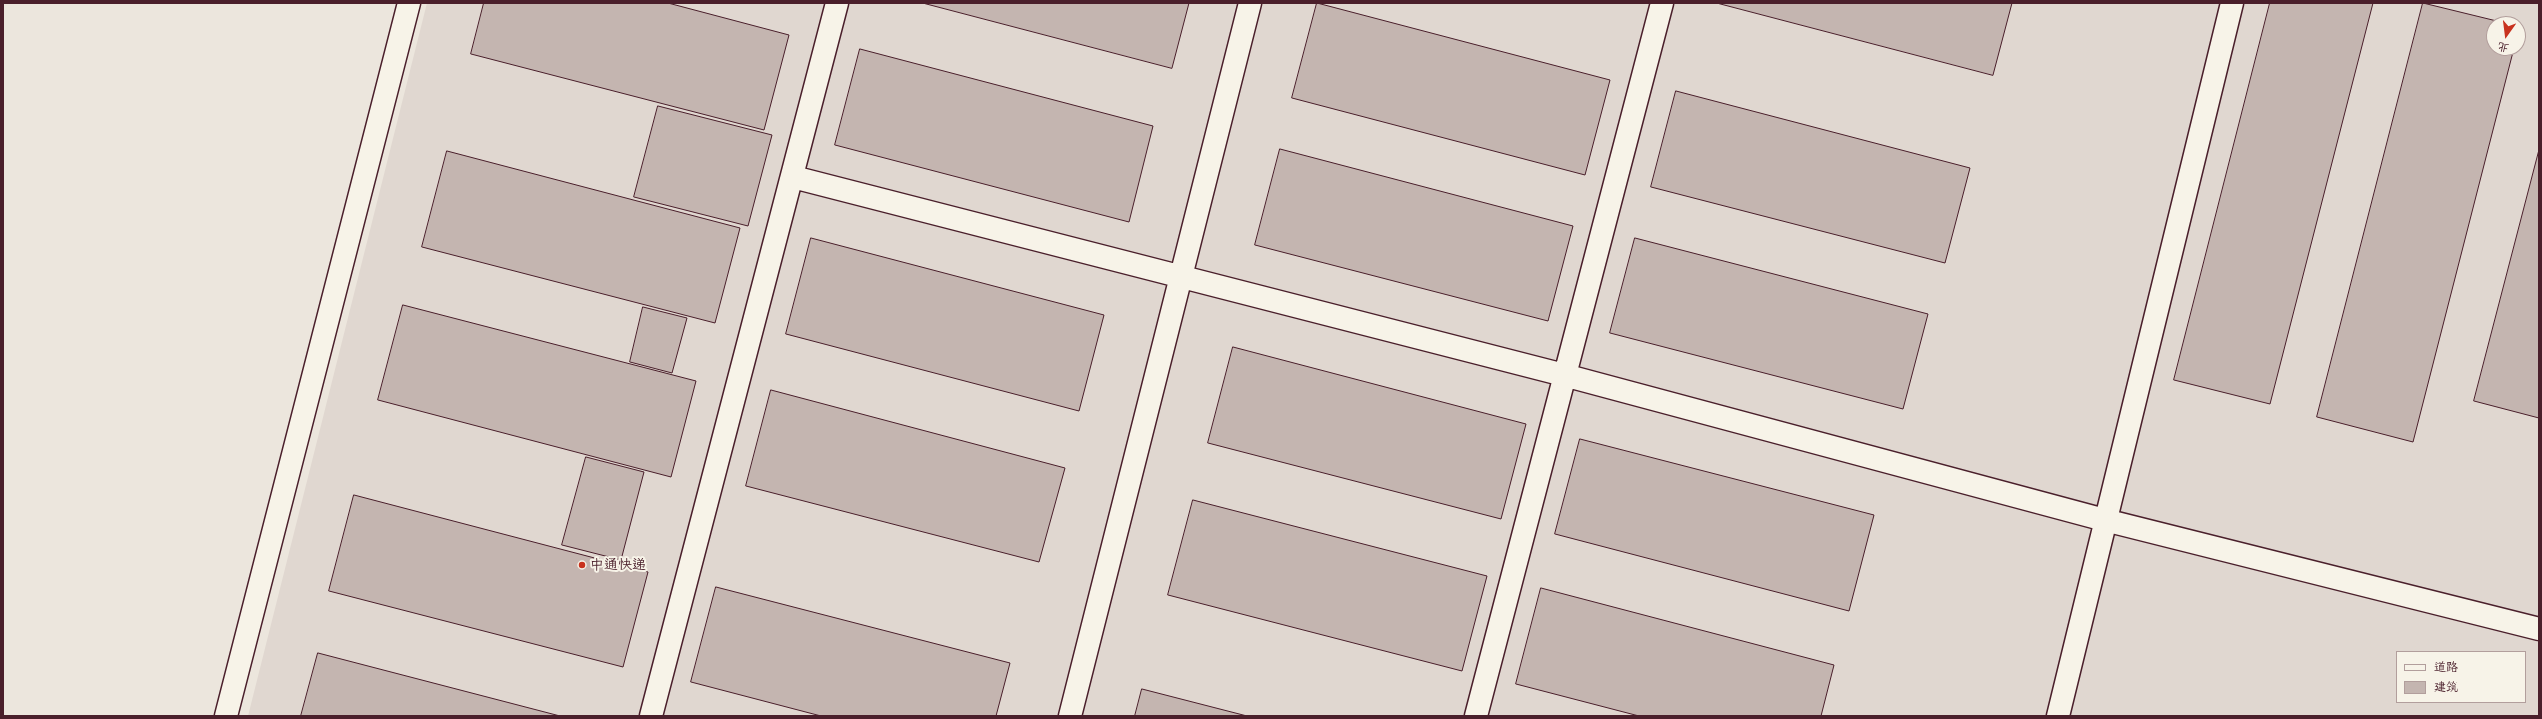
<!DOCTYPE html>
<meta charset="utf-8">
<style>
body{margin:0}
#map{position:relative;width:2542px;height:719px;overflow:hidden;background:#ece6dd;font-family:"Balsamiq Sans","LXGW WenKai TC",sans-serif}
canvas{display:block}
.frame{position:absolute;inset:0;border:4px solid #4a1f2b;pointer-events:none}
.legend{position:absolute;left:2396px;top:651px;width:130px;height:52px;box-sizing:border-box;background:#f7f3e8;border:1px solid #b29e9c;margin:0;padding:5px 7px;list-style:none;font-size:12px;color:#4a1f2b}
.legend li{display:flex;align-items:center;gap:8px;height:20px}
.legend b{width:20px;border:1px solid #b29e9c}
.north{position:absolute;left:2486px;top:16px;width:40px;height:40px;box-sizing:border-box;background:#f7f3e8;border:1px solid #b29e9c;border-radius:50%;rotate:194deg;font-size:11px;font-weight:700;line-height:16px;text-align:center;color:#4a1f2b}
.north::after{content:'';display:block;margin:auto;width:14px;height:18px;background:#c8321e;clip-path:polygon(50% 0,100% 100%,50% 72%,0 100%)}
</style>
<div id="map">
<canvas width="2542" height="719"></canvas>
<div class="frame"></div>
<ul class="legend">
<li><b style="height:5px;background:#f7f3e8"></b>道路</li>
<li><b style="height:11px;background:#c4b5b0"></b>建筑</li>
</ul>
<div class="north">北</div>
</div>
<script>
const ctx = document.querySelector('canvas').getContext('2d');
ctx.lineJoin = 'round';
function paint(path, color) { ctx.fillStyle = color; ctx.fill(path, 'evenodd'); }
function strokePath(path, color, width, dash) { ctx.strokeStyle = color; ctx.lineWidth = width; ctx.lineCap = dash ? 'butt' : 'round'; ctx.setLineDash(dash || []); ctx.stroke(path); }
function write(font, color, halo, rows, align = 'center') {
  ctx.font = font + ' "Balsamiq Sans","LXGW WenKai TC",sans-serif'; ctx.lineWidth = 4; ctx.setLineDash([]); ctx.textBaseline = 'middle'; ctx.strokeStyle = halo; ctx.fillStyle = color; for (const [text, x, y, turn = 0] of rows) {
    ctx.save(); ctx.translate(x, y); ctx.rotate((+turn || 0) * Math.PI / 180); ctx.textAlign = isNaN(turn) ? turn : align; if (halo) ctx.strokeText(text, 0, 0); ctx.fillText(text, 0, 0); ctx.restore();
  }
}
const built = new Path2D(`
 M427 3H2539V716H248ZM2494 24H2518V48H2494ZM2397 652H2525V702H2397Z`);
const building = new Path2D(`
 M484 3H668L789 35 764 130 471 54Z
 M923 3H1189L1172 68Z
 M1317 3 1610 80 1585 175 1292 98Z
 M1717 3H2012L1993 75Z
 M2270 3H2373L2270 404 2174 380Z
 M2423 3 2509 24H2494V48H2514L2413 442 2317 417Z
 M860 49 1153 126 1129 222 835 145Z
 M1676 91 1970 168 1945 263 1651 187Z
 M658 106 772 135 748 226 634 197Z
 M1280 149 1573 226 1548 321 1255 245Z
 M2539 150V418L2474 401Z
 M447 151 740 228 715 323 422 247Z
 M811 238 1104 315 1079 411 786 334Z
 M1635 238 1928 314 1903 409 1610 333Z
 M403 305 696 381 671 477 378 400Z
 M643 307 687 318 672 373 630 362Z
 M1233 347 1526 424 1501 519 1208 443Z
 M771 390 1065 468 1039 562 746 486Z
 M1580 439 1874 515 1849 611 1555 534Z
 M586 457 644 472 621 560 562 545Z
 M354 495 648 572 623 667 329 591Z
 M1193 500 1487 576 1462 671 1168 595Z
 M716 587 1010 663 996 716H821L691 682Z
 M1541 588 1834 665 1821 716H1639L1516 684Z
 M318 653 560 716H301Z
 M1142 689 1247 716H1135Z`);
const minor = new Path2D(`
 M793 177 1564 375 2105 520 2539 629
 M226 716 409 3
 M651 716 837 3
 M1070 716 1250 3
 M1476 716 1662 3
 M2058 716 2232 3`);
const markers = [
 [582,565,4,"#c8321e"]
];
const poiNames = [
 ["中通快递",590,565]
];
paint(built, '#e0d7d0');
paint(building, '#c4b5b0');
strokePath(building, '#4a1f2b', 1);
strokePath(minor, '#4a1f2b', 25);
strokePath(minor, '#f7f3e8', 22);
for (const [x, y, r, color] of markers) { const dot = new Path2D(); dot.arc(x, y, r, 0, 2 * Math.PI); ctx.fillStyle = color; ctx.fill(dot); strokePath(dot, '#f7f3e8', 1.5); }
write('14px', '#4a1f2b', '#f7f3e8', poiNames, 'left');
</script>
